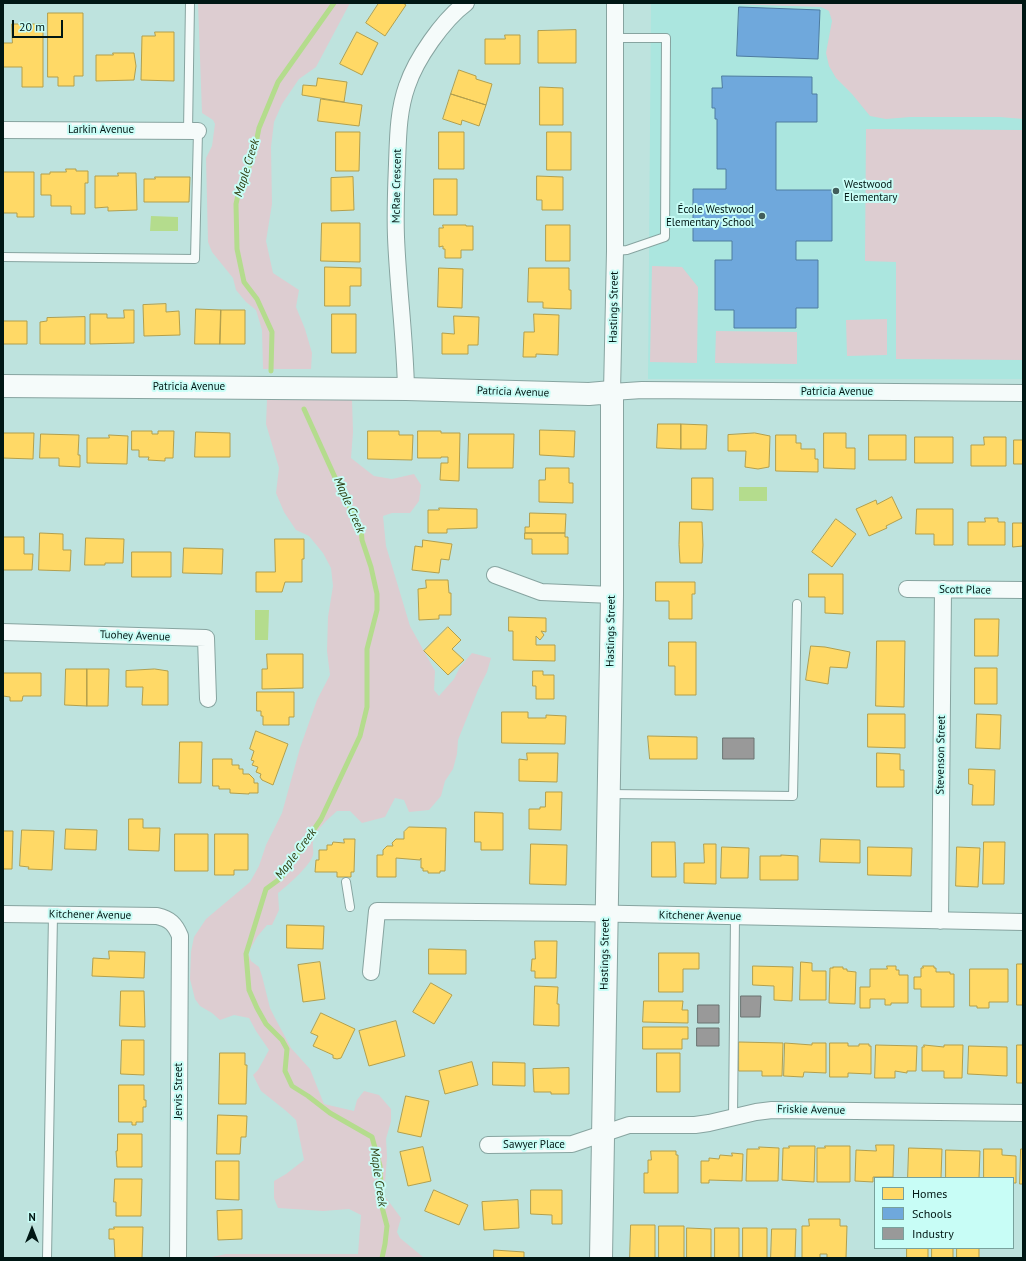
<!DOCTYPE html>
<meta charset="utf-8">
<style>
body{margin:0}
#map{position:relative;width:1026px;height:1261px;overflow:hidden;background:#bee3de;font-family:"PT Sans",sans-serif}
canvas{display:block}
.frame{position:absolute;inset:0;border:4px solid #001714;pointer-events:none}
.legend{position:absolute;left:874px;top:1177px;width:140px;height:72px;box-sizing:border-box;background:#c8fdf6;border:1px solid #78a19c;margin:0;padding:5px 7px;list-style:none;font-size:12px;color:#001714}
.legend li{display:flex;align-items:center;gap:8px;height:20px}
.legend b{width:20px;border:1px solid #78a19c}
.north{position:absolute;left:12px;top:1209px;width:40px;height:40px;-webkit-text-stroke:3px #c8fdf6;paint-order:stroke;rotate:0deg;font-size:11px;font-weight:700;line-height:16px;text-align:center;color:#001714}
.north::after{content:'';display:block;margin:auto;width:14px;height:18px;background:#001714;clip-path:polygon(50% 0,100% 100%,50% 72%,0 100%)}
.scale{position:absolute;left:12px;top:20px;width:51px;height:18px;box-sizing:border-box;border:2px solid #001714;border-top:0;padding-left:5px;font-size:12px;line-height:14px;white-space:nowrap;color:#001714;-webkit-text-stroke:3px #c8fdf6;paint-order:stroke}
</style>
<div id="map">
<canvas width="1026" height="1261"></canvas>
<div class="frame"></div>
<ul class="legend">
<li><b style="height:11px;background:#ffd966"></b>Homes</li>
<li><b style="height:11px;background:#6fa8dc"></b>Schools</li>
<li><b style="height:11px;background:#999"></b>Industry</li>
</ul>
<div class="north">N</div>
<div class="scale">20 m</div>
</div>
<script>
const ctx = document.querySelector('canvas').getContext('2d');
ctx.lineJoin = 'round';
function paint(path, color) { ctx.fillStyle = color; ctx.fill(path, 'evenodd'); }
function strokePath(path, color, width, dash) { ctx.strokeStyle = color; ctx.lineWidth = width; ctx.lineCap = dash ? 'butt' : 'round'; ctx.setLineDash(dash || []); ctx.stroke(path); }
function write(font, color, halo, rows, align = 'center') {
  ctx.font = font + ' "PT Sans",sans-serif'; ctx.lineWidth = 4; ctx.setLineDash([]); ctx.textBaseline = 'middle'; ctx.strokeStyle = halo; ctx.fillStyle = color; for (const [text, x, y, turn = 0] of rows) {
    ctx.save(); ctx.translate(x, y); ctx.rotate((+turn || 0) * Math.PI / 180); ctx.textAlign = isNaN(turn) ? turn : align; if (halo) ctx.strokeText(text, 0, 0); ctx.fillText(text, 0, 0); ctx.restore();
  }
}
const built = new Path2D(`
 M651 3H1023V379H648Z`);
const green = new Path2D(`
 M198 3H350L316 67 299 79 282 104 274 122 271 147 272 204 266 241 273 273 299 290 296 307 305 329 312 353 311 369H263L262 330 256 310 246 302 236 290 233 278 212 252 208 242 206 158 212 146 215 124 213 120 202 113Z
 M698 3H1023V119L1000 117H910L886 119 870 116 852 94 836 78 829 66 826 53 832 21 829 11 821 7Z
 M866 129 1023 130V360L896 359V262L865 261Z
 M652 266 682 267 698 287 697 363 650 362Z
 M887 319V355L847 356 846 320Z
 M716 331 797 332V364L715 363Z
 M276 398 352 400 353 432 351 458 374 476 392 479 414 474 421 485 419 501 410 513H392L383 516 386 546 410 626 435 671 434 690 439 696 454 679 460 667 472 653 491 658 487 672 478 690 458 740 457 754 453 769 445 781 441 796 429 810 409 812 404 800 395 798 385 817 362 823 350 811H337C327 820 316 829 313 842 312 846 314 851 313 855 311 865 286 887 278 893L279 910 272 925H267L257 937 248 953 251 961 259 967 262 976 270 1008 275 1018 291 1048 310 1069 324 1104 354 1111 357 1100 364 1091 379 1095 391 1109V1121L386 1139 387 1157 384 1195 401 1218 397 1232 400 1238 423 1257 422 1258H207L226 1254H358L361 1215 349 1209 323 1211 278 1208 274 1198V1181L286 1174 304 1160 296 1120 285 1110 261 1091 253 1075 258 1070 269 1050 256 1031 249 1018 234 1015 220 1020 212 1013 200 1006 195 999 190 979 191 952 194 937 206 919 250 882 259 866 266 845 282 813 300 748 317 700 330 675 327 651 328 617 333 586 331 568 323 553 309 536 296 530 284 512 276 493 279 468 266 424 267 400Z`);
const water = new Path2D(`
 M151 216 178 217V231H150Z
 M739 487H767V501H739Z
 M255 610H269L268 640H255Z`);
const homes = new Path2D(`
 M379 3H403L406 5 385 36 366 23Z
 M48 13H83V76H74V86H58V77H48Z
 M12 24H43V87H22V67H3V43H12Z
 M576 30V63H538V31Z
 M155 32H174V81L141 80 142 36H155Z
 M357 32 378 43 362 75 340 64Z
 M505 35H520V64H485V39H505Z
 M113 53H134L136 66 134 80 96 81V55H113Z
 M459 70 476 76V79L492 84 486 105 451 94Z
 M318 78 347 82 344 102 302 95 303 85 316 86Z
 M540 87 563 88V125H540Z
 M451 94 486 105 479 126 462 120 461 125 443 119Z
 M321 99 362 105 359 126 318 121Z
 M336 132H360L359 171H336Z
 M439 132H464V169H439Z
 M547 132H571V170H547Z
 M66 169H76V171H88V183H85V214H71V206H51V195H41V174H50V172H66Z
 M3 172H34V217H17V213H3Z
 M118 173H136L137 210 108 211V207L95 208V176H118Z
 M537 176 563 177V210H542V200H537Z
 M155 177H190L189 202H144V179H155Z
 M353 177 354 210 331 211V178Z
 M434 179H457V215H434Z
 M322 223H360V262L321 261Z
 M443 225H466V226H473V250H461V258H445V249H443V246L439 247V228H443Z
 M546 225H570V261H546Z
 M325 267 361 268V286H350V306H325Z
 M439 268 463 269 462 308 438 307Z
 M529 268H569V290H571V309L543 308V302H528Z
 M166 304V312L179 311 180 335 144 336 143 305Z
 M196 309 221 310 220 344H195Z
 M124 310H134V343L90 344V314H107V318H124Z
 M221 310H245V344H220Z
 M332 314H356V353H332Z
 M534 314 559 315 558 355 536 354V357H523L524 332H534Z
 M454 316 479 317 478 345H468V354H442V333L454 334Z
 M85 317V344H40V322L47 321V318Z
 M3 321H27V344H3Z
 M658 424H681V449L657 448Z
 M681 424 707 425 706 449H681Z
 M540 430 575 431 574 457 540 455Z
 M132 431H152V434H158V431H174L173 458H165V461L148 460 149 457H139V450H132Z
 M368 431H399V435H413L412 460 368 459Z
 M418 431H441V433H460L459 481 440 480 441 463H448V457H441V458H418Z
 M196 432 230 433V457H195Z
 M3 433H34L33 459 3 458Z
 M755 433 770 436 769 467 758 469 745 467 746 451H728V435Z
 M824 433H846V448H855V469L824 468Z
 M41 434 79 435 78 455H80V467L59 466V458H40Z
 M469 434H514L513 468H468Z
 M109 435 128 436 127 464 87 463V438H109Z
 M776 435H796V443H801V449H815V459H818V472L776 471Z
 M869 435H906V460H869Z
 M915 437H953V463H915Z
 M984 437H1006V466H971V445H984Z
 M1014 440H1023V464H1014Z
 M546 468H569V483H573V503L539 502V480H545Z
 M692 478H713V510L692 509Z
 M892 497 902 518 886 526 887 528 869 536 856 509 876 500 877 504Z
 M439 508 477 509V528L447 529V533H428V510H439Z
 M917 509H953V545H934V534H916Z
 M530 513 566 514 565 533H525V527H529Z
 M985 518H998V522H1005V545H968V522H985Z
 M836 519 856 534 832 567 812 552Z
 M680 522H702L703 545 702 563H680L679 545Z
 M1013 523H1023V546L1013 547Z
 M40 533 63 534V550H71L70 571 39 570Z
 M525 533H565V537H568V554H532V539H525Z
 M3 537H24V554H33L32 570H3Z
 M86 538 124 539 123 563H105V565H85Z
 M275 539H304V559H302V582H285L282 592H256V572H275Z
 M423 540 452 544 449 560 441 559 439 573 412 570 415 546 422 547Z
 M184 548 223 549 222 574 183 573Z
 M132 552H171V577H132Z
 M809 574H843V614L825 613V597H809Z
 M426 580H448L449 593H451V615H439V619L419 620 418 589 426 588Z
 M656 582H695V594H692V619H669V601H656Z
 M509 617 546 618V632L541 631 544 635 540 640 536 636V645H555V661L513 660V631H509Z
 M975 619H999L998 656H975Z
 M448 627 461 640 452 649 464 660 448 675 424 651Z
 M877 641H905L904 707 876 706Z
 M669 642H696V695H675V666H669Z
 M811 646 825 647 850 652 847 668 830 667 828 684 806 680Z
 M267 654H303V688L262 689V669H267Z
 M975 668H997V704H975Z
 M66 669H87V706L65 705Z
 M87 669H109L108 706H87Z
 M155 669 168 671V705H142L143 687H126V671Z
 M533 671H543V675H554V699H536V686H533Z
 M3 673H41V696H23L22 701H10V697L3 696Z
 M257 692H294V717H289V725H263V716H261V711H257Z
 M502 712H528V718H546V715L566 716 565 744 502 743Z
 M868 714H905V748L868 747Z
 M977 714 1001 715 1000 749 976 748Z
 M256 731 288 744 273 785 262 780 260 777 261 774 256 772 258 767 252 765 254 761 251 760 254 751 250 749Z
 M648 736 697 737V759H650Z
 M180 742H202L201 783H179Z
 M527 753H558L557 782 519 781V759L527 760Z
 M877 753 900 754V770H904V787H877Z
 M213 759H232V765H239V769H243V774H249L254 779V783H258V793H249V794L230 793V789H219V786H213Z
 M969 769 995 770 994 805H972L973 785 969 784Z
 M546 792H562L561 830 529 829V809H540V807H545Z
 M475 812 503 813V850H481V842H475Z
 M129 819H143V828H160L159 851 129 850Z
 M409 827 446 828 445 871H440V873H428V871H423V868H421V858L420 860 396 858V877H377V855H383V850L387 846H393L392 843 396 839H404V832Z
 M66 829 97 830 96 850 65 849Z
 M22 830 54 831 52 870 28 869 29 867 20 866Z
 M3 831H13L12 869H3Z
 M175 834H208V871H175Z
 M215 834H248V870H234V875H215Z
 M344 839H355L354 872H351V877H337V872H315L316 860H319V850H327V845H332L333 842 344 843Z
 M821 839 860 840V863L820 862Z
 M652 842H675L676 877H652Z
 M984 842H1005L1004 884H983Z
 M531 844 567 845 566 885 530 884Z
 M704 844H716V884L684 883V863H704Z
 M722 847 749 848 748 878H721Z
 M868 847 912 848 911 876 868 875Z
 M957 847 980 848 978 887 956 886Z
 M781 855 798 856V880H760V856H781Z
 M287 925 324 926 323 949 287 948Z
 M535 941H557L556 978H535V971H531L532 959H535Z
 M429 949 466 950V974H429Z
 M109 951 145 952 144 978 92 976 93 958 109 959Z
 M659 953H699V969H683V992H659Z
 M320 962 325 999 303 1002 298 965Z
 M801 962 812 963V971H826V1000H800Z
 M1017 964H1023V1005H1017Z
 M753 966 793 967 792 1001 774 1000V986L753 985Z
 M887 966H896V970H899V975H908V1003H891V1005H885V999H870V1008H860V987H870V969H887Z
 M923 966H934V968H936V972H950V974H954V1007H921V989H914V977H921V968H923Z
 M833 967H843V969H847V971L856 972 855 1004 829 1003 830 968H833Z
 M970 969H1008V1002H989V1008H977V1006H970Z
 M431 983 452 995 434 1024 413 1012Z
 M535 986 558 987 557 1004H559V1026L534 1025Z
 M121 991H144L145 1027 120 1026Z
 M644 1001H683L682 1010H688V1023L643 1022Z
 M321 1013 355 1029 341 1058 337 1059 333 1058V1055L313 1046 318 1036 311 1033Z
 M396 1021 405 1056 369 1066 359 1031Z
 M643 1027H688V1039H682V1049H643Z
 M122 1040H144V1075L121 1074Z
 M739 1042 783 1043 782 1076H762V1071H739Z
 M785 1043 812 1045V1043H826V1073L804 1072 803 1077 784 1076Z
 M830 1043H848V1046H859V1044H869V1046H871V1074L848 1073V1077H830Z
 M876 1045 917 1046 916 1071H907V1073L895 1071V1078H875Z
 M924 1045 944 1047V1045H963L962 1078H944V1071H922V1047H924Z
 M1017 1045H1023V1083H1017Z
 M969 1046 1007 1047V1076L968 1074Z
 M220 1053H245V1065H247L246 1104H219Z
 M657 1053H680V1092H657Z
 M472 1062 478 1085 445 1094 439 1071Z
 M493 1062 525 1063V1086L493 1085Z
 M569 1068V1094H551V1092H534L533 1069Z
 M119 1085H144V1100H146V1107H143V1122H136V1125H132V1122H119Z
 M406 1096 429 1101 421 1137 398 1132Z
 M218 1115 247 1116 246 1137H241L240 1154H217Z
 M118 1134H142V1167H117L116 1151H117Z
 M876 1145H894L893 1177H873V1182L855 1181 856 1150 876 1151Z
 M789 1146H815L814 1182 782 1180 783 1148H789Z
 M825 1146H850V1182H817V1148H825Z
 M423 1147 431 1181 408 1186 400 1152Z
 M759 1147 779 1148 778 1181H746L747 1149H759Z
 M909 1148 942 1149 941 1178H908Z
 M984 1149H1002V1155L1016 1156V1183H1013V1178H984Z
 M1021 1149H1023V1184H1020Z
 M946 1150 980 1151 979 1178H946Z
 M651 1151H676V1155H678V1193H644V1173H648V1160H651Z
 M732 1153 743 1154 742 1181 709 1180V1183H701V1161H709V1158L719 1159 720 1155 732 1156Z
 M216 1161H239V1200L216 1199Z
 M115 1179H142L141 1216H116V1202H114Z
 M434 1190 468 1205 459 1225 425 1211Z
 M531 1190H562V1224H552V1215L531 1214Z
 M518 1200 519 1228 484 1230 482 1202Z
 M242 1210V1239L218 1240 217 1211Z
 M809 1219H840V1226H847L846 1258H827V1254H820V1258H802V1226H809Z
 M631 1225H655V1258H630Z
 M659 1226H684V1258H659Z
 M114 1227H143L142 1258H115L114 1239H109V1229H114Z
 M687 1228 711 1229V1258H687Z
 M715 1228H739V1258H715Z
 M743 1228H767V1258H743Z
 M772 1229H796L795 1258H771Z
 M907 1248H928V1258H907Z
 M932 1248H953V1258H932Z
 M957 1248H979V1258H957Z
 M494 1250 524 1252V1258H494Z`);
const schools = new Path2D(`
 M739 7 820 10 818 59 737 56Z
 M722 76 812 77V94H817V122H776V190H832V241H796V260H818V308H796V328H734V310H715V260H732V241H693V189H726V169H717V119H715V108H712V88H722Z`);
const industry = new Path2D(`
 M723 738H754V759H723Z
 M741 996H761L760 1017H741Z
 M698 1005H719V1023H698Z
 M697 1028H719V1046H697Z`);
const stream = new Path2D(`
 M271 371 272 332 257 299 244 282 237 249 236 204 240 186 253 158 259 128 278 82 334 3
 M304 409 343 495 361 528 362 540 371 567 377 594V610L367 649V707L360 736 321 819 281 878 266 889 246 954 249 990 257 1008 266 1024 282 1040 287 1049 285 1071 292 1086 308 1096 330 1113 372 1137 380 1166 382 1207 387 1226 385 1244 382 1258`);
const lane = new Path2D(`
 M188 131 190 3
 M615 251 627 250 665 237 666 38H615
 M3 257 195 259 198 131
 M609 794 793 796 797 604
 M346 882 350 907
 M733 1117 735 917
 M47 1258 53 915`);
const street = new Path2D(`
 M615 3V251L612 392 642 390 1023 393
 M3 130 198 131
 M406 389C405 338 398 288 396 237 395 213 396 189 397 164 398 138 398 111 407 86 416 59 443 20 466 3
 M495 575 541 592 612 595
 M907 589 1023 590
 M3 632 206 638 208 699
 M3 914 157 916C170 919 175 924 180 936L178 1258
 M940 921 943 589
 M371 972 377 911 579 913 1023 922
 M488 1145 572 1144 629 1125H695L709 1123 756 1112 772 1110 1023 1113`);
const secondary = new Path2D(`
 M3 386 406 389 589 394 612 392V595L601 1258`);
const markers = [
 [836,191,4,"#425e5b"],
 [762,216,4,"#425e5b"]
];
const streetNames = [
 ["Larkin Avenue",101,130],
 ["McRae Crescent",397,186,-89],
 ["Hastings Street",614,307,-89],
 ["Patricia Avenue",189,387],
 ["Patricia Avenue",513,392,2],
 ["Patricia Avenue",837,392],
 ["Scott Place",965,590,1],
 ["Hastings Street",611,631,-89],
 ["Tuohey Avenue",135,636,2],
 ["Stevenson Street",941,755,-89],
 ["Kitchener Avenue",90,915,1],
 ["Kitchener Avenue",700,916,1],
 ["Hastings Street",605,954,-89],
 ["Jervis Street",179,1091,-90],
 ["Friskie Avenue",811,1110,1],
 ["Sawyer Place",534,1145]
];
const poiNames = [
 ["Westwood",844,185],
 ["Elementary",844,198],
 ["École Westwood",754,210,"right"],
 ["Elementary School",754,223,"right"]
];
const waterNames = [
 ["Maple Creek",247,168,-73],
 ["Maple Creek",349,505,66],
 ["Maple Creek",296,854,-53],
 ["Maple Creek",378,1177,82]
];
paint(built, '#abe6df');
paint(green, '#ddcdd1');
paint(water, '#b4dc8d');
paint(homes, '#ffd966');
strokePath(homes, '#b29f4d', 1);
paint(schools, '#6fa8dc');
strokePath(schools, '#4e7ca0', 1);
paint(industry, '#999');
strokePath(industry, '#6b7271', 1);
strokePath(stream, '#b4dc8d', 5);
strokePath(lane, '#87a4a0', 10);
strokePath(street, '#87a4a0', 18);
strokePath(secondary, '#87a4a0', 24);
strokePath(lane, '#f5fbfa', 8);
strokePath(street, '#f5fbfa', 16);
strokePath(secondary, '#f5fbfa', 22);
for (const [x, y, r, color] of markers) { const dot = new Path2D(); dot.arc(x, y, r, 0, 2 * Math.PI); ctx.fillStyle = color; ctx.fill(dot); strokePath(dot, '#c8fdf6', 1.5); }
write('11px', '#001714', '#c8fdf6', streetNames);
write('11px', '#001714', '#c8fdf6', poiNames, 'left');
write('italic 12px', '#29390b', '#c8fdf6', waterNames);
</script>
